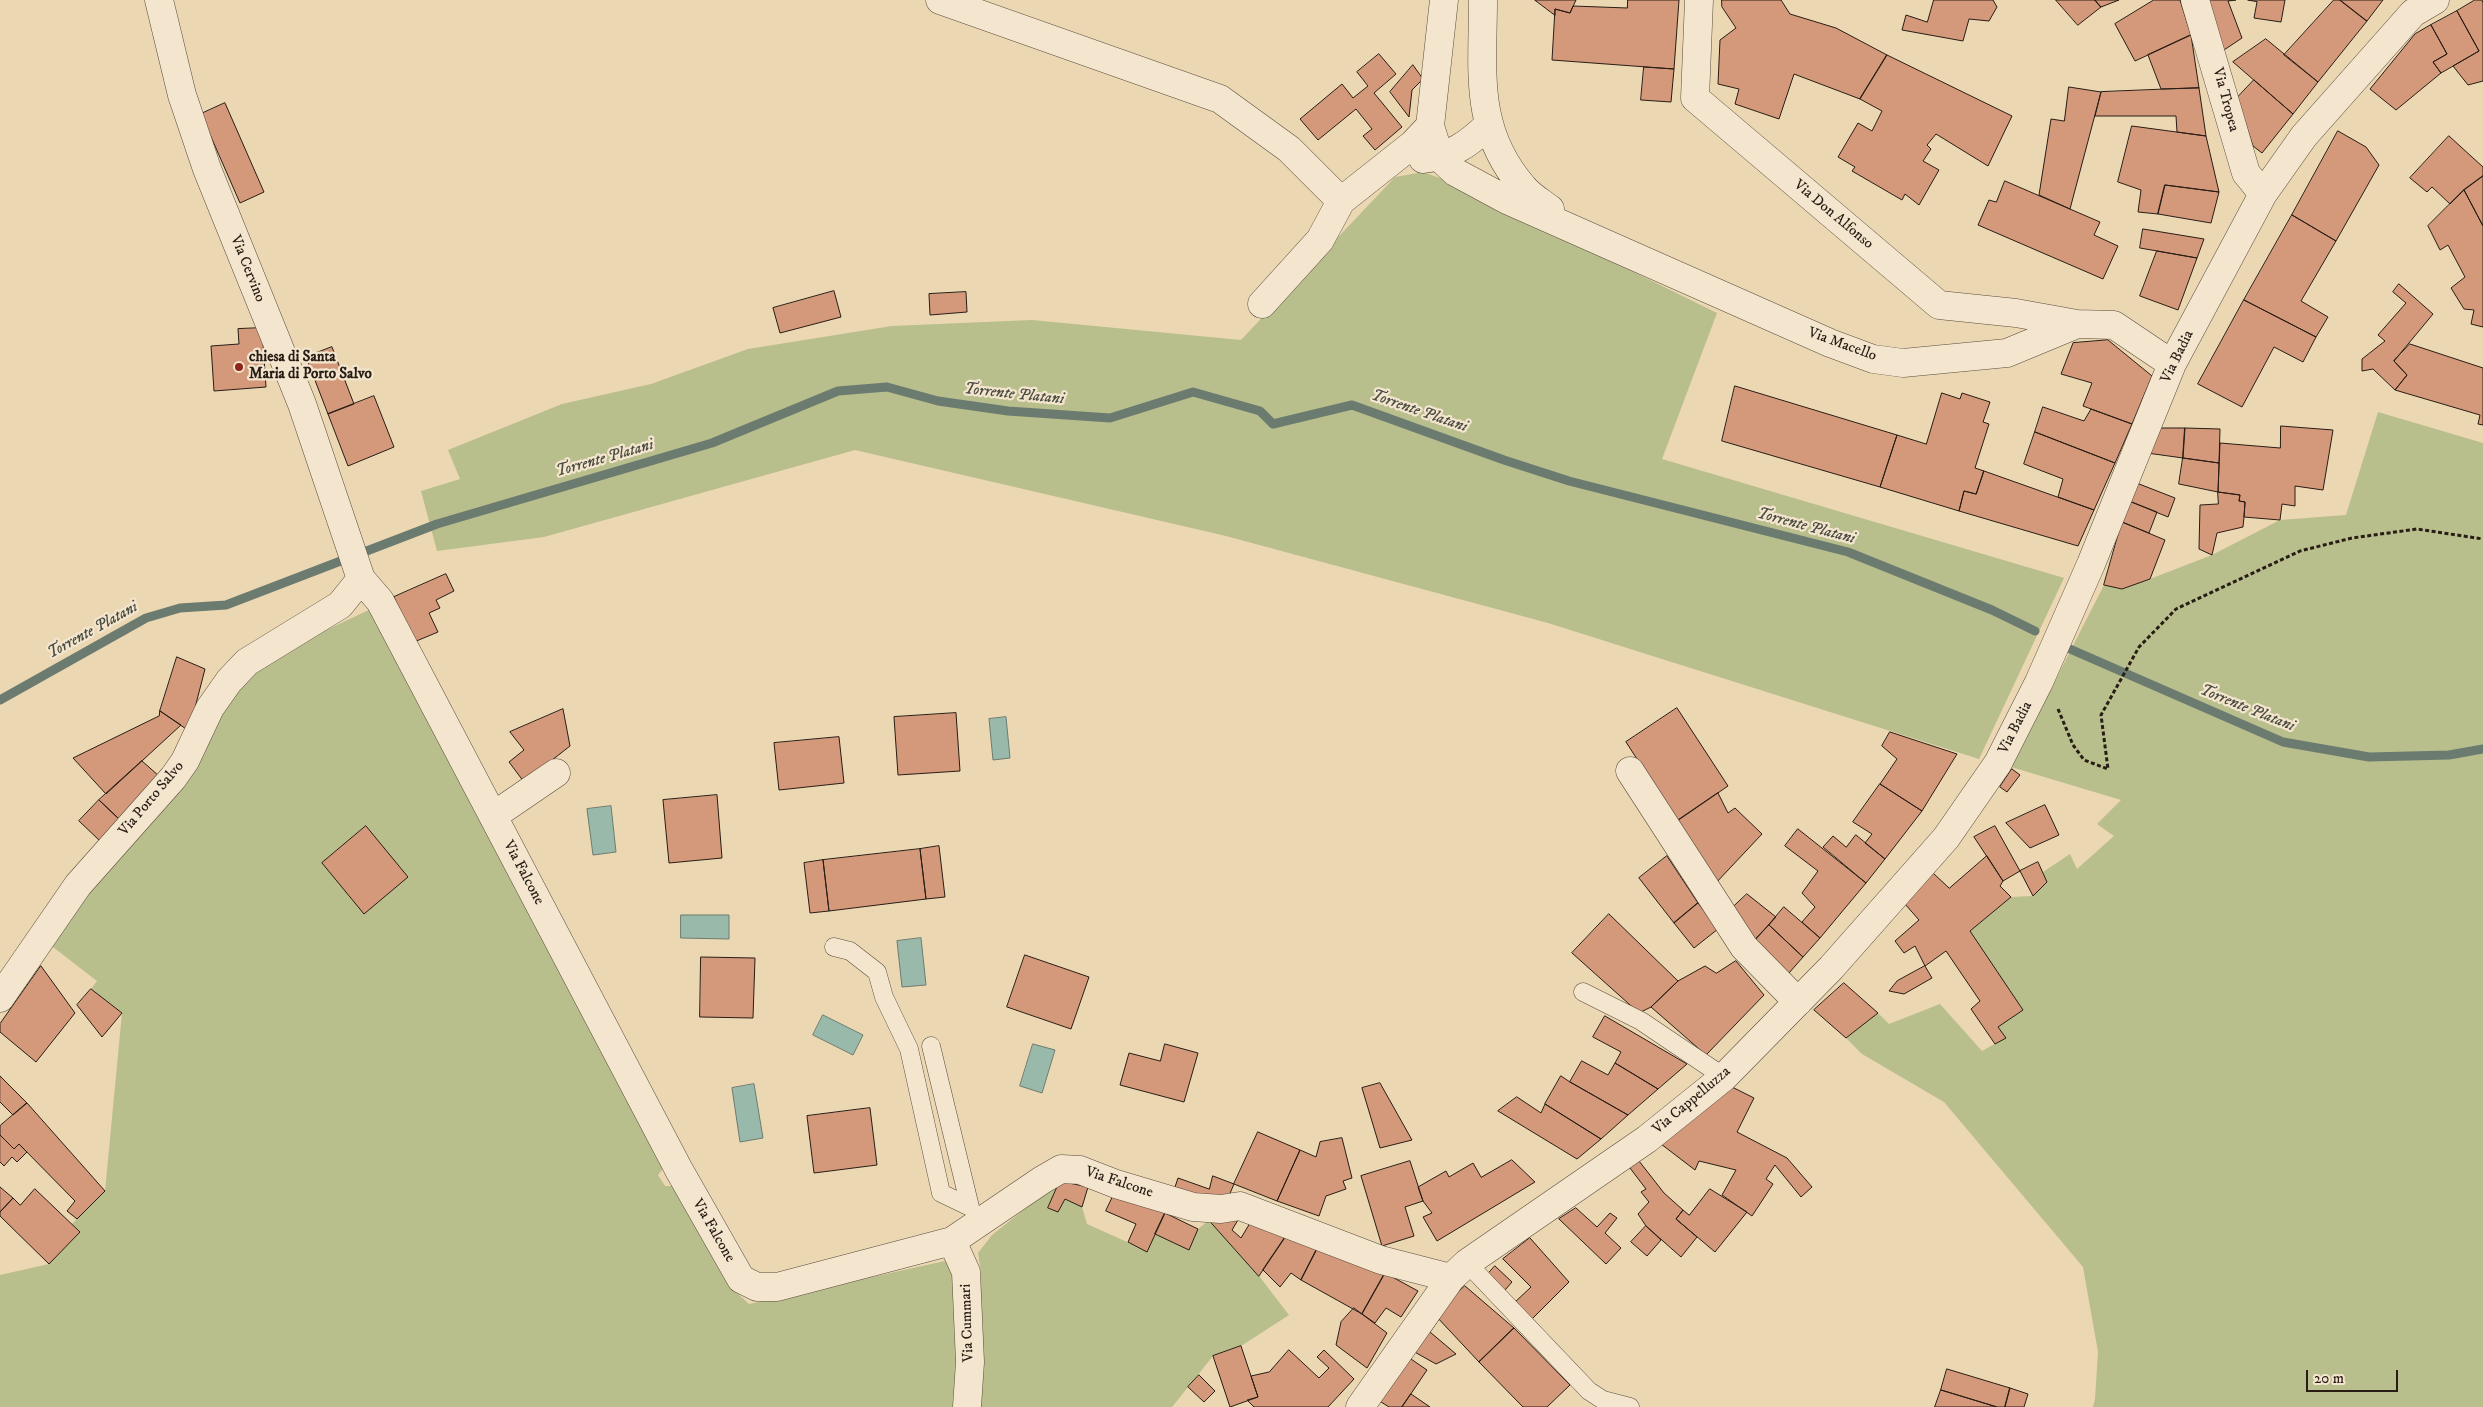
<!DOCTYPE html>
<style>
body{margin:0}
#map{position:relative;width:2483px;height:1407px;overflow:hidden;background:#ecd7b3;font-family:"IM FELL DW Pica",serif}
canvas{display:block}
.scale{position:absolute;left:2306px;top:1370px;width:92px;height:22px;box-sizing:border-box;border:2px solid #281d14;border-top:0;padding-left:6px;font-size:15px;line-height:18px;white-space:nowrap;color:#281d14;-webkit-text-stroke:4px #f3e5ce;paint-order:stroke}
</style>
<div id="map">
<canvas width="2483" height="1407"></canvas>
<div class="scale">20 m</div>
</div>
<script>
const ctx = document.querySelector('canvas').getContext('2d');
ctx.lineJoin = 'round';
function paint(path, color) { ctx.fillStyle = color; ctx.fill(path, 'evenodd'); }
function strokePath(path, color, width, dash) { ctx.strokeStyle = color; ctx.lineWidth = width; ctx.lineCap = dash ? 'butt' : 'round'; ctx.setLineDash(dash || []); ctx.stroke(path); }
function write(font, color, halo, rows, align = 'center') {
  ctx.font = font + ' "IM FELL DW Pica",serif'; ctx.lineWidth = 4.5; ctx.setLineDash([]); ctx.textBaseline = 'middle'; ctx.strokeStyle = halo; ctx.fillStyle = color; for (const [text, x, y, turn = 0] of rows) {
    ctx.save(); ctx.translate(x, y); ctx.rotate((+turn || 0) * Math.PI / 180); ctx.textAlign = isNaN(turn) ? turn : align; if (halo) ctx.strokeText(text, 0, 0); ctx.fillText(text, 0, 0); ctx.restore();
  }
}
const green = new Path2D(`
 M1423 172 1451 182 1717 313 1662 459 2064 578 1979 759 1548 623 1226 536 855 450 544 537 437 551 421 491 460 479 448 450 562 404 651 384 748 349 892 326 1032 320 1241 340 1395 177Z
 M2378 412 2483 443V1407H2093L2095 1399 2098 1352 2083 1267 1944 1102 1862 1054 1846 1038 1878 1013 1889 1024 1940 1004 1982 1051 2005 1038 1998 1027 2023 1010 1970 931 2011 897 2033 896 2047 882 2043 872 2070 854 2077 869 2114 836 2097 824 2121 800 2011 767 2104 585 2122 589 2150 579 2212 555 2280 520 2346 515Z
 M373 608 665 1166 658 1175 665 1186H674L733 1289 749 1304 945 1261 953 1270 962 1358 956 1407H0V1275L49 1264 80 1232 72 1224 105 1191 122 1013 91 989 97 981 49 944 224 707 271 656Z
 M1060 1181 1048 1208 1058 1212 1065 1199 1082 1207 1087 1224 1147 1251 1155 1234 1189 1250 1198 1229 1209 1220 1259 1276 1289 1315 1241 1346 1213 1356 1172 1407H980L981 1272 978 1253 992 1235Z`);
const water = new Path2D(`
 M1006 717 1010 758 993 760 989 719Z
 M611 806 616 852 593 855 587 809Z
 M681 915H729V939L681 938Z
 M921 938 926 985 902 987 897 941Z
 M823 1015 863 1035 853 1055 813 1035Z
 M1033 1044 1055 1050 1042 1093 1020 1086Z
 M754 1084 763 1138 740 1142 732 1088Z`);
const stream = new Path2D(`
 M2070 649 2283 742 2369 757 2449 755 2483 749
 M0 700 146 618 180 608 226 605 437 524 712 443 838 391 887 387 938 401 1008 411 1110 418 1193 392 1260 411 1273 424 1352 405 1504 460 1569 481 1848 552 1992 610 2035 631`);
const building = new Path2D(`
 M1535 0H1576L1570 13 1555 9V15Z
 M1628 0H1679L1674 69 1552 60 1555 9 1570 13 1573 6 1627 8Z
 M1722 0H1781L1790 14 1836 28 1887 55 1860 99 1794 74 1779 119 1735 104 1739 89 1718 84 1720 40 1736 28 1722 7Z
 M1934 0H1993L1997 7 1989 21 1969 19 1963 41 1902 30 1906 15 1927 22Z
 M2056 0H2095L2101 7 2078 25Z
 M2095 0H2119L2101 7Z
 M2154 0H2180L2191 35 2135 61 2115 24Z
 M2204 0H2236L2228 1 2242 38 2221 52Z
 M2248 0H2285L2281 22 2254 18 2257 2Z
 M2334 0H2340L2367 21 2318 82 2284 55Z
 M2340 0H2383L2367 21Z
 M2475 0H2482L2483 3V81L2468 85 2453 66 2479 51 2457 11Z
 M2457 11 2479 51 2441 73 2433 62 2447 54 2431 25Z
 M2431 25 2447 54 2433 62 2441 73 2396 110 2370 89 2415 34Z
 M2191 35 2199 88 2161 89 2148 55Z
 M2266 39 2318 82 2293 114 2233 62Z
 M1379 54 1396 74 1374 93 1402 127 1375 150 1363 136 1372 129 1356 109 1318 140 1300 119 1342 84 1353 98 1368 86 1357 72Z
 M1887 55 2012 116 1988 166 1936 134 1927 145 1931 149 1923 161 1939 170 1919 205 1905 194 1902 200 1852 171 1855 167 1838 157 1858 123 1872 131 1882 111 1860 99Z
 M1413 65 1423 79 1412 90 1409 117 1390 92Z
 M1644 67 1674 69 1671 102 1641 100Z
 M2254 80 2293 114 2262 153 2253 146 2237 98Z
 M2069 87 2101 92 2070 209 2039 195 2051 119 2064 121Z
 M2199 88 2206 136 2177 132 2176 116H2095L2101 92Z
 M225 103 264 192 240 203 201 114Z
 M2132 126 2206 136 2219 192 2165 185 2158 214 2138 212 2141 190 2118 182Z
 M2338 131 2366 147 2379 165 2336 241 2292 215Z
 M2449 136 2483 167V176L2464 190 2450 204 2432 187 2427 192 2410 178Z
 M2483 176V226L2464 190Z
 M2005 181 2100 222 2094 235 2118 246 2103 279 1978 225 1989 200 1996 202Z
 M2165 185 2219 192 2211 223 2158 214Z
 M2464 190 2483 226V327L2471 324 2474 310 2464 309 2451 288 2465 277 2448 245 2440 250 2428 226Z
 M2292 215 2336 241 2301 301 2328 317 2316 337 2244 300Z
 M2143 229 2204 239 2197 258 2140 248Z
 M2157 251 2197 258 2178 310 2140 296Z
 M2399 284 2433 314 2394 361 2407 375 2395 390 2373 369 2362 371V359L2385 341 2378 335 2406 303 2393 292Z
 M834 291 841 317 780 333 773 308Z
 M966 292 967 312 930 315 929 294Z
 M2244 300 2316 337 2303 362 2274 347 2242 407 2198 384Z
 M262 328 266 387 214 391 211 346 239 344 238 329Z
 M2108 340 2152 376 2132 424 2083 406 2092 383 2061 374 2073 343Z
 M2410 344 2483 368V425L2478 424 2480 415 2395 390 2407 375 2394 361Z
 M332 347 354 404 328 414 306 357Z
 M1735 386 1897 435 1880 487 1722 441Z
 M1942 393 1960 399 1962 393 1990 402 1983 422 1989 424 1975 468 1984 471 1976 494 1964 491 1959 511 1880 487 1897 435 1926 444Z
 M374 396 394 447 348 466 328 414Z
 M2043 407 2084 421 2091 409 2132 424 2115 463 2035 432Z
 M2281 426 2333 430 2323 490 2295 486V506L2282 504 2280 520 2244 517 2245 502 2239 501 2240 495 2218 492 2220 443 2280 448Z
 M2157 428H2185L2183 458 2147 453Z
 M2185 428 2220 429 2219 463 2183 458Z
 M2035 432 2115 463 2094 510 2058 497 2063 479 2024 464Z
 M2183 458 2219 463 2218 492 2179 484Z
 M1984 471 2094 510 2078 546 1959 511 1964 491 1976 494Z
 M2134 482 2175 498 2168 517 2129 501Z
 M2218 492 2240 495 2239 501 2245 502 2244 517 2243 527 2217 533 2212 555 2199 549 2200 505 2218 504Z
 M2129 501 2157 512 2149 533 2122 522Z
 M2122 522 2165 540 2150 579 2122 589 2104 585Z
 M446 574 454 591 436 600 440 608 429 613 438 632 414 642 394 597Z
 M177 657 205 669 189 731 160 711Z
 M1677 708 1728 786 1677 821 1626 742Z
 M563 709 570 746 524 782 509 762 524 750 510 732Z
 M160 711 181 725 106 794 73 758 159 716Z
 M956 713 960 771 898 775 894 717Z
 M1890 732 1957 754 1922 811 1880 784 1897 759 1882 746Z
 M839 737 844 783 779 790 774 743Z
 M142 761 159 776 120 820 99 800Z
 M2012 769 2020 775 2007 792 2000 787Z
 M1880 784 1922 811 1885 859 1865 843 1872 834 1853 822Z
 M1718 793 1728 813 1735 808 1762 834 1714 885 1677 821Z
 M717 795 722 858 669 863 663 800Z
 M99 800 120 820 100 841 79 821Z
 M2045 805 2059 835 2030 848 2006 823Z
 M366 826 408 877 364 914 322 863Z
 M1995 826 2020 871 2003 881 1974 837Z
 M1798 829 1866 883 1820 938 1802 922 1815 907 1802 893 1818 871 1785 846Z
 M1856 835 1885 859 1866 883 1823 847 1833 836 1846 847Z
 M939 846 945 897 926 899 920 849Z
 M920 849 926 899 829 911 823 860Z
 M1667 856 1698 903 1674 923 1639 878Z
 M1987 856 2003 881 2000 886 2011 897 1970 931 2023 1010 1998 1027 2006 1038 1995 1044 1971 1009 1980 1001 1946 951 1925 966 1915 946 1904 953 1895 941 1919 920 1905 904 1932 872 1949 888Z
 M823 860 829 911 810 913 804 863Z
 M2038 862 2047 882 2033 896 2020 871Z
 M1747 894 1776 917 1754 941 1728 912Z
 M1698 903 1718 929 1694 948 1674 923Z
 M1784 907 1820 938 1803 957 1769 925Z
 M1609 914 1678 981 1651 1007 1639 1013 1572 953Z
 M1769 925 1803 957 1789 973 1754 941Z
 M1025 955 1089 977 1071 1029 1007 1007Z
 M701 957 755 958 753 1018 700 1017Z
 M1736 961 1764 995 1706 1055 1651 1007 1678 981 1705 966 1716 973Z
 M41 966 75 1013 36 1062 0 1032V1024Z
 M1925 966 1932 978 1904 994 1889 991 1897 981Z
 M1844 983 1878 1013 1846 1038 1814 1010Z
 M91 989 122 1013 102 1037 77 1005Z
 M1605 1016 1687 1064 1658 1089 1615 1063 1621 1052 1593 1037Z
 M1165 1044 1198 1053 1184 1102 1120 1085 1129 1053 1160 1061Z
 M1582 1061 1608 1075 1615 1063 1658 1089 1628 1115 1570 1082Z
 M0 1076 27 1103 13 1115 0 1102Z
 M1561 1076 1570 1082 1628 1115 1601 1139 1545 1104Z
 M1380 1083 1412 1140 1380 1148 1362 1088Z
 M1730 1086 1754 1098 1737 1132 1787 1158 1812 1187 1801 1197 1775 1165 1766 1179 1773 1184 1752 1216 1722 1195 1736 1170 1699 1161 1695 1170 1661 1144Z
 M1517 1097 1541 1113 1545 1104 1601 1139 1577 1159 1498 1111Z
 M27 1103 105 1191 77 1219 67 1211 75 1201 19 1144 14 1149 0 1135V1126Z
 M870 1108 877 1165 814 1173 807 1116Z
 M1258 1132 1300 1150 1277 1201 1234 1184Z
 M0 1135 14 1149 19 1144 27 1152 17 1162 12 1157 4 1166 0 1162Z
 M1342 1138 1352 1178 1343 1181 1346 1189 1326 1196 1319 1216 1277 1201 1300 1150 1316 1157 1320 1142Z
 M1512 1160 1535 1182 1437 1241 1423 1217 1432 1213 1423 1201 1418 1187 1446 1171 1449 1177 1473 1163 1481 1177Z
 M1410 1161 1423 1201 1405 1207 1414 1236 1382 1246 1361 1176Z
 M1639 1161 1664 1193 1683 1210 1676 1219 1697 1237 1681 1257 1646 1226 1638 1214 1649 1202 1641 1192 1646 1189 1630 1168Z
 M1213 1176 1234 1184 1225 1205 1175 1187 1178 1178 1209 1189Z
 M1060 1181 1088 1187 1082 1207 1065 1199 1058 1212 1048 1208Z
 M0 1187 13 1198 0 1212Z
 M35 1189 80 1232 49 1264 0 1216V1212L13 1198 20 1205Z
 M1710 1189 1747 1212 1715 1252 1676 1219 1683 1210 1689 1215Z
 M1116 1190 1165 1213 1147 1252 1128 1242 1136 1224 1106 1211Z
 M1576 1208 1597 1227 1610 1213 1617 1218 1605 1233 1621 1248 1606 1264 1559 1219Z
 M1165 1213 1198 1229 1189 1250 1155 1234Z
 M1209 1220H1238L1232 1230 1241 1238 1250 1223 1286 1236 1259 1276Z
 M1646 1226 1661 1240 1647 1256 1631 1242Z
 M1286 1236 1318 1247 1301 1280 1291 1273 1280 1287 1263 1270Z
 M1530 1238 1569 1282 1531 1320 1514 1303 1531 1287 1503 1259Z
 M1318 1247 1385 1273 1362 1314 1301 1280Z
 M1495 1266 1512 1282 1505 1290 1488 1274Z
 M1385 1273 1418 1291 1401 1317 1386 1308 1375 1323 1362 1314Z
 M1465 1286 1514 1328 1479 1362 1435 1315Z
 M1354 1308 1387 1333 1367 1368 1336 1345 1341 1322Z
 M1435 1315 1439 1319 1430 1332 1456 1354 1436 1364 1411 1350Z
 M1514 1328 1570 1385 1547 1407H1523L1479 1362Z
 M1241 1346 1258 1397 1230 1407 1213 1356Z
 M1289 1350 1319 1378 1329 1368 1317 1357 1324 1350 1354 1379 1328 1407H1254L1247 1400 1258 1397 1251 1376 1269 1372Z
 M1408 1357 1427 1370 1402 1407H1389L1378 1400Z
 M1947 1369 2010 1388 2005 1407H1997L1941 1390Z
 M1199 1375 1215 1391 1204 1402 1188 1387Z
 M2010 1388 2028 1394 2024 1407H2005Z
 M1941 1390 1997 1407H1935Z
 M1411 1394 1430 1407H1402Z`);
const path = new Path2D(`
 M2058 709 2073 745 2084 760 2108 769 2101 715 2139 647 2176 609 2300 551 2352 538 2417 529 2483 539`);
const service = new Path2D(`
 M834 947 850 951 877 972 884 997 909 1049 941 1193 970 1207
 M1583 992 1641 1021 1724 1077
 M931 1046 970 1207
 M1467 1263 1589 1391 1603 1400 1630 1407`);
const minor = new Path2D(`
 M159 0 182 95 207 169 302 404 361 579 380 601 679 1170 741 1279 757 1287H777L952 1241 1042 1180 1061 1169 1080 1170 1116 1184 1193 1207 1221 1209 1240 1206 1381 1260 1451 1278
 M940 0 1220 99 1289 149 1341 201
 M1444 0 1430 126 1440 158 1455 172 1507 200 1830 343 1873 359 1903 363 2007 353 2077 324 2114 325 2172 364
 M1483 0C1483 71 1473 129 1523 187 1530 196 1541 202 1550 209
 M1699 0 1695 98 1939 305 2016 313 2077 324
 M2195 0 2246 173 2263 194
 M1423 159C1450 157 1469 144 1488 125
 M1262 304 1320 240 1341 201 1413 144 1430 126
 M1630 771 1744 947 1798 1002
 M493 816 556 773
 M0 998 78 885 173 778 185 761 210 708 229 681 247 662 340 605 361 579
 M952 1241 966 1272 970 1362 967 1407
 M1360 1407 1451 1278 1467 1263 1647 1139 1724 1077 1831 968 1946 838 1998 763 2039 682 2091 564 2172 364 2263 194 2304 136 2413 13 2435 0`);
const markers = [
 [239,367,5,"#8f2418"]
];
const streetNames = [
 ["Via Tropea",2225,100,75],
 ["Via Don Alfonso",1833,215,40],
 ["Via Cervino",247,269,68],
 ["Via Macello",1842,345,20],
 ["Via Badia",2178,357,-64],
 ["Via Badia",2016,728,-63],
 ["Via Porto Salvo",152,799,-50],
 ["Via Falcone",523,873,62],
 ["Via Cappelluzza",1692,1101,-40],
 ["Via Falcone",1119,1183,18],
 ["Via Falcone",713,1231,60],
 ["Via Cummari",968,1323,-92]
];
const poiNames = [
 ["chiesa di Santa",249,358],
 ["Maria di Porto Salvo",249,375]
];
const waterNames = [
 ["Torrente Platani",1014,395,6],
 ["Torrente Platani",1419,412,19],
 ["Torrente Platani",605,459,-16],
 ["Torrente Platani",1806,527,15],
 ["Torrente Platani",93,631,-29],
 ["Torrente Platani",2247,709,22]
];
paint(green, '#b8be8c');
paint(water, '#99baab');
strokePath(water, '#6c7b6f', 1);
strokePath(stream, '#6c7b6f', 9);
paint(building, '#d4987a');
strokePath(building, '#281d14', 1);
strokePath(service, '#594c3c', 19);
strokePath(minor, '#594c3c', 29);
strokePath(path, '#281d14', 3, [4, 2.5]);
strokePath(service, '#f3e5ce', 18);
strokePath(minor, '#f3e5ce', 28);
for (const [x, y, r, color] of markers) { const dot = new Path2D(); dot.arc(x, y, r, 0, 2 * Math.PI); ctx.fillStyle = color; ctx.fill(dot); strokePath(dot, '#f3e5ce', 2); }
write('15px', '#281d14', '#f3e5ce', streetNames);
write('bold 15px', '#281d14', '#f3e5ce', poiNames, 'left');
write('italic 16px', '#4a4c41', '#f3e5ce', waterNames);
</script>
